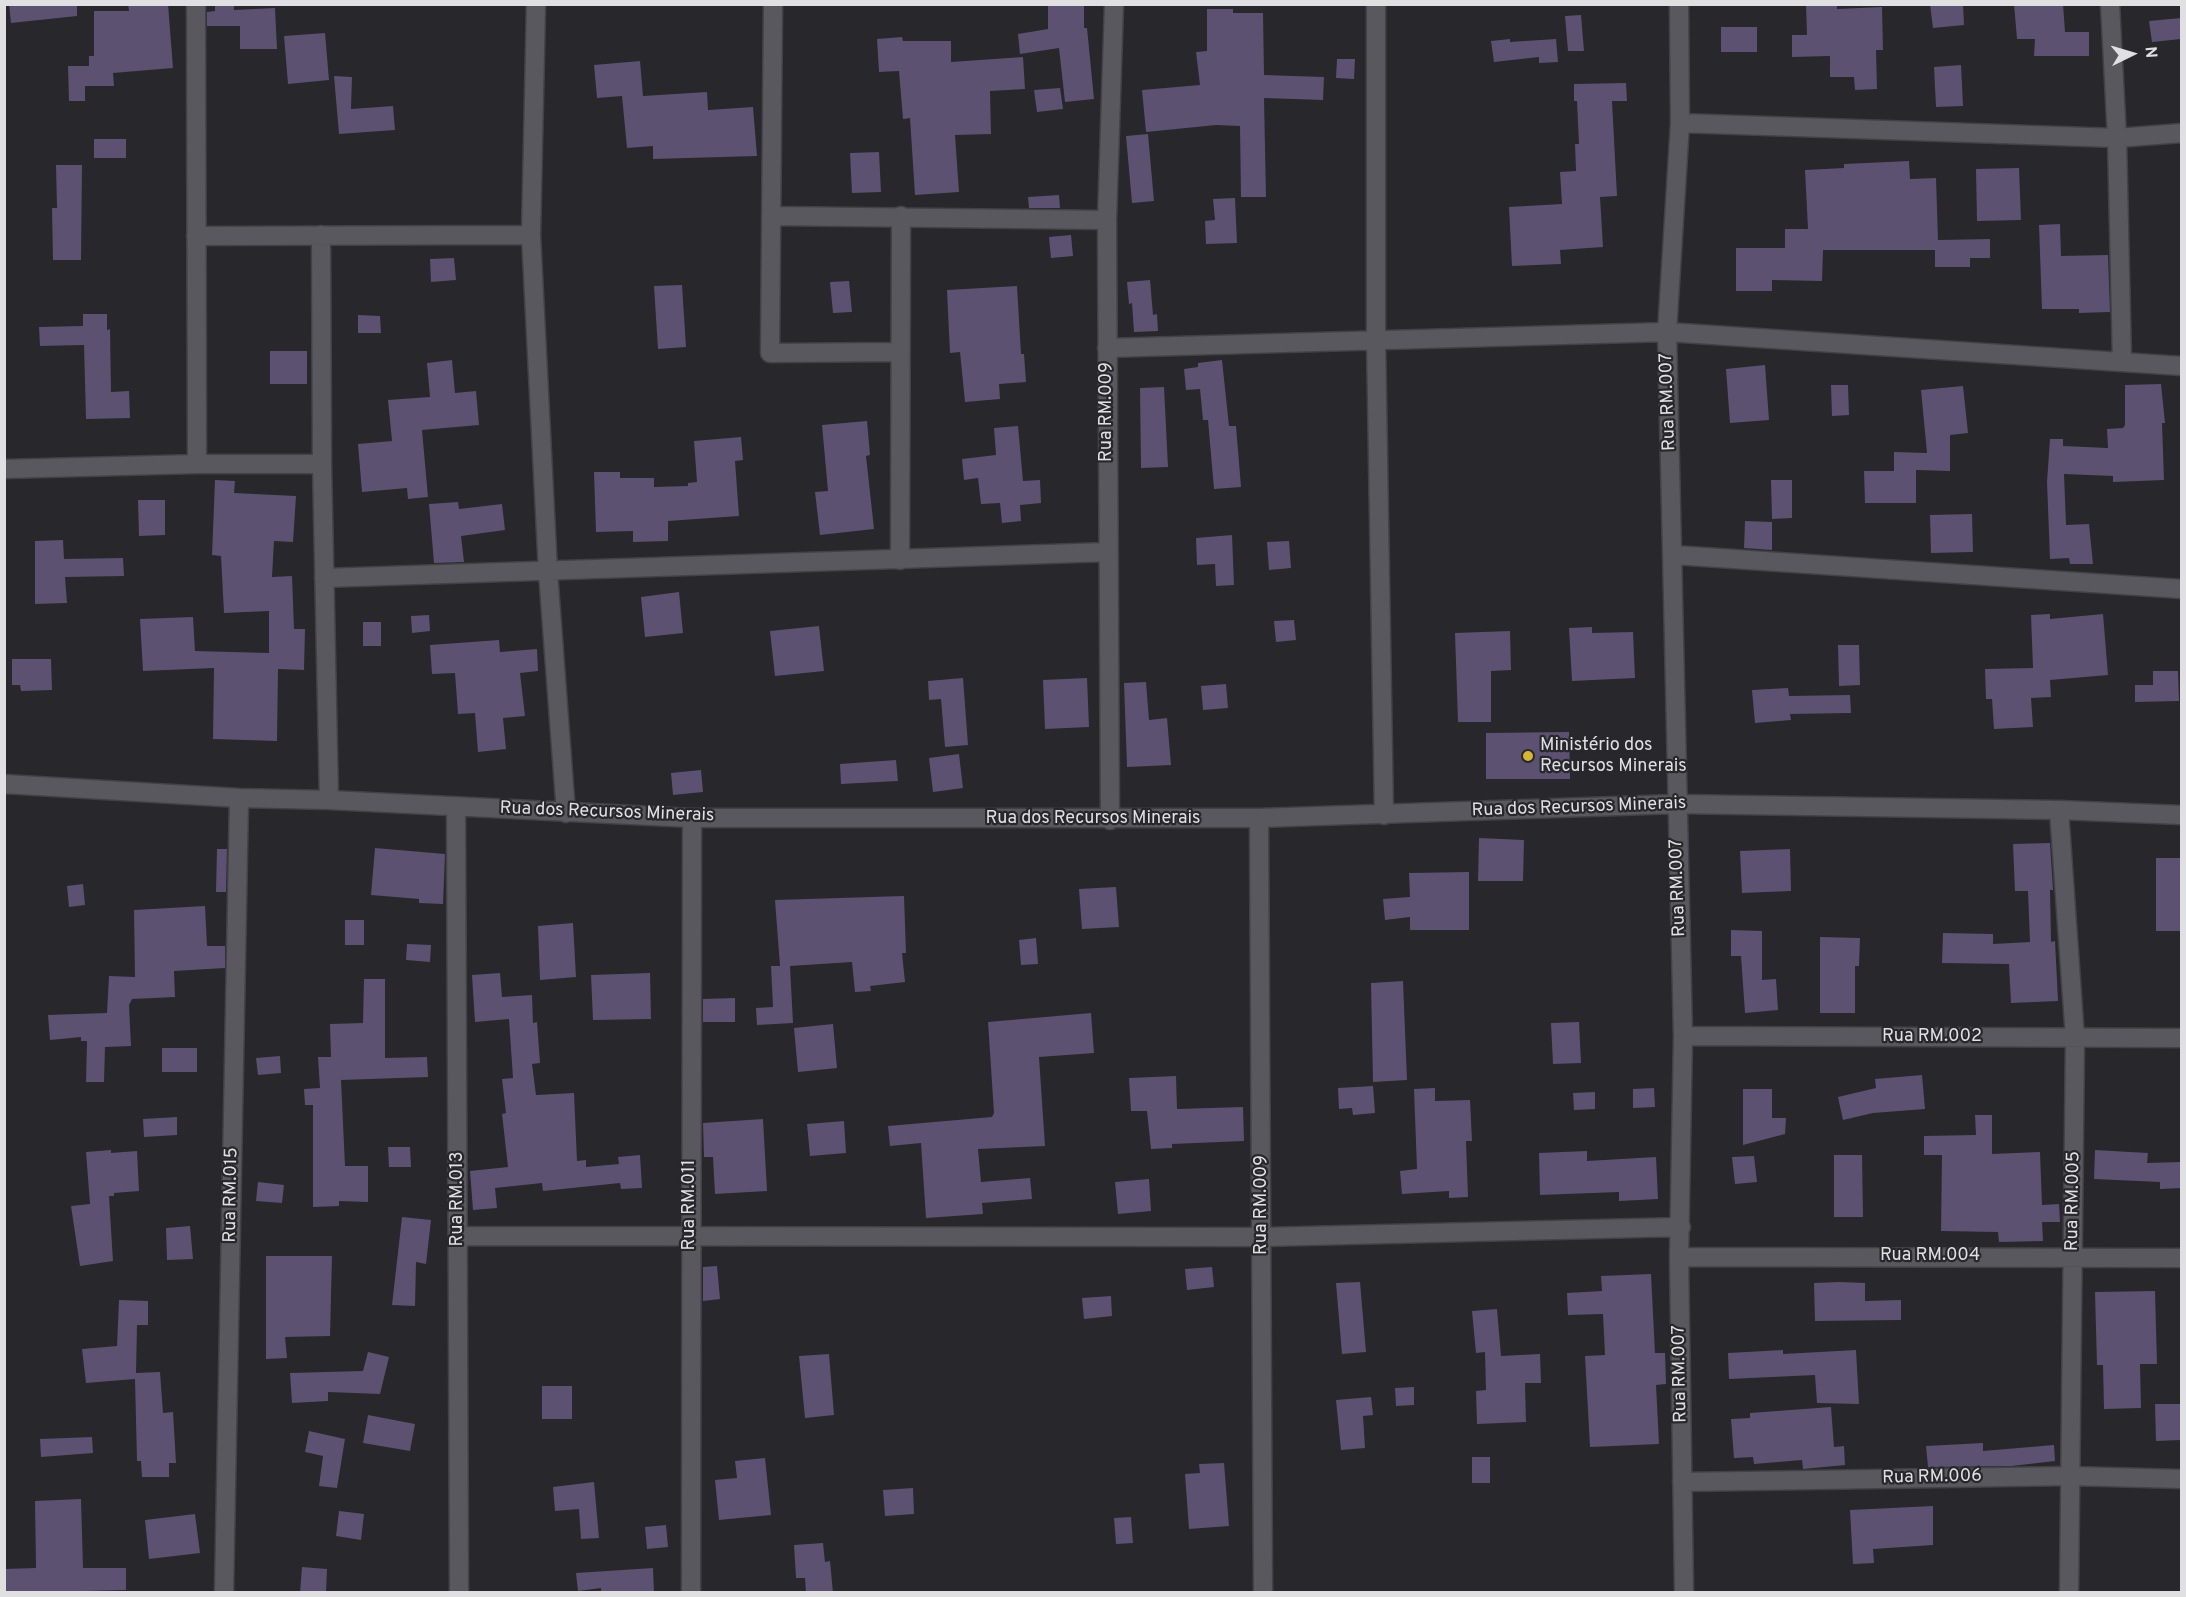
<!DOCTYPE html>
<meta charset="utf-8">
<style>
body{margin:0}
#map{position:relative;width:2186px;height:1597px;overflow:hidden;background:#27272c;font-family:Overpass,sans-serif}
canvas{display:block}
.frame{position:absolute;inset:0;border:6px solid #e0e0e3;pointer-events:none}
.north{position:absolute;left:2102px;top:24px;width:60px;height:60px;-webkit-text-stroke:4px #27272c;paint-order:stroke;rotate:85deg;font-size:16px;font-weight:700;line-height:24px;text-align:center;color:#e0e0e3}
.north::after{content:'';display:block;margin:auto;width:21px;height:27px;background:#e0e0e3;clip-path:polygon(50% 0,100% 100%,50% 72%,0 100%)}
</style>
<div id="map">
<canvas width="2186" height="1597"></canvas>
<div class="frame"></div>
<div class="north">N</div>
</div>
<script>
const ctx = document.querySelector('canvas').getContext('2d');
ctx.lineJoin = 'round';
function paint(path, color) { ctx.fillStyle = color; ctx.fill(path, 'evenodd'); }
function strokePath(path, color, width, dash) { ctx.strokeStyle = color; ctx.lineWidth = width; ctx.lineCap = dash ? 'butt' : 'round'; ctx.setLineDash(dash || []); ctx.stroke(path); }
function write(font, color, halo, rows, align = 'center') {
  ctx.font = font + ' Overpass,sans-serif'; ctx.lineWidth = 4.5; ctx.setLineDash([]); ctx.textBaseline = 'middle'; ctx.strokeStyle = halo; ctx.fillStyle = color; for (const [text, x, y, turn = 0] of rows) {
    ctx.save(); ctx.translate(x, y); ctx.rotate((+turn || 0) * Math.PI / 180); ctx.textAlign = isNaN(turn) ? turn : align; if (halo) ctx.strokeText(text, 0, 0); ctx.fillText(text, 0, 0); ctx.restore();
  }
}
const building = new Path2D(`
 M9 4H77V16L11 23Z
 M128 4H168L173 68 113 73 114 86H85V101H69L68 66H89V56H94V11H129Z
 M215 4H234V10L275 8 277 49H240V26H207V12L215 11Z
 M1048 4H1084V28H1087L1094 99 1065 102 1059 48 1020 54 1018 34 1048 29Z
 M1806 4H1837V9L1882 7 1883 50H1876L1877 89 1855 90 1854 77H1830V56L1792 57V35H1807Z
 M1930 4H1963L1964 25 1933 28Z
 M2014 4H2063L2065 32H2089V56H2034L2035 39H2017Z
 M1207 9H1233V13H1263L1264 75 1324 77 1323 100 1264 98 1266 197H1241L1240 126 1216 125 1146 132 1142 90 1200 85 1196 52 1207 51Z
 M1581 15 1584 51H1568L1565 16Z
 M2181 18V39L2152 42 2149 21Z
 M1721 27H1757V52H1721Z
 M325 33 329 80 288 84 284 36Z
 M902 37 903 41H951V62L1023 57 1025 89 990 91 991 134 955 135 959 192 915 195 910 118 903 119 899 71 879 72 877 39Z
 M1510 39V42L1556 39 1558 62 1539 63V57L1494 62 1491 41Z
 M1337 59H1355L1354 79 1336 78Z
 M640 61 643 96 707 92 708 110 753 107 757 156 653 159V146L627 148 622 96 597 98 594 65Z
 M1961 65 1963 106 1936 107 1934 67Z
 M334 76 352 77 351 109 393 106 395 130 339 134Z
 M1626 83 1627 101H1612L1617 196 1600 197 1603 247 1560 250 1561 264 1512 266 1509 207 1562 204 1560 172 1576 171 1575 144H1579L1577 101H1574V84Z
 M1060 88 1063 109 1037 112 1034 90Z
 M1148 134 1154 201 1132 203 1126 136Z
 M94 139H126V158H94Z
 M879 152 881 192 852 193 850 153Z
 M1909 161 1910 179 1936 178 1938 240 1990 239V258H1970V267H1935V250H1823L1822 281 1772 280V291H1736V248H1785V229H1808L1805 170 1844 168V164Z
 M56 165H82L81 260H53L52 208H57Z
 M2019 168 2021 220 1977 221 1976 169Z
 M1059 195 1060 208H1029L1028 197Z
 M1235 198 1237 243 1206 244 1205 221 1215 220 1213 199Z
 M2060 224 2061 256 2108 255 2110 312 2079 313V309H2042L2039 225Z
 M1071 235 1073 256 1051 258 1049 237Z
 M454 258 456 280 431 282 430 259Z
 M1150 280 1153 315 1157 314 1158 331 1134 332 1132 303 1129 304 1127 282Z
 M849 281 852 312 833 313 830 282Z
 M682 285 686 347 658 349 654 286Z
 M1017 286 1021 354H1024L1026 382 999 384 1000 399 965 402 960 352 950 353 947 290Z
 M83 314H107V330L110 329 111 392 129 391 130 418 86 419 84 345 40 346 39 327 83 326Z
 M358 315 380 316 381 333H358Z
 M270 351H307V384H270Z
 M452 360 455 393 476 391 479 425 422 430 428 497 408 499 407 488 362 492 358 444 392 441 388 400 430 397 427 363Z
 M1222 360 1229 426H1236L1241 487 1214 489 1208 420H1203L1200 389 1186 390 1184 369 1198 367V363Z
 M1765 365 1769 420 1730 423 1726 369Z
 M2161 384 2165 423H2162L2164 480 2113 482V476L2064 474 2066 525 2089 524 2093 564H2070L2069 558 2050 559 2047 482 2050 439H2063V446L2108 448 2107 429 2123 428 2125 425V385Z
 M1831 385H1848L1849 415 1832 416Z
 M1963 386 1968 433 1950 435V471L1916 470V503H1865L1864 471H1894V452L1927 453 1921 390Z
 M1164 387 1168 467 1141 468 1140 388Z
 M867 421 870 455 866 456 874 529 820 535 815 492 828 491 822 425Z
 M1018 426 1023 481 1040 480 1041 503 1020 505 1021 521 1002 523 1000 503 981 504 978 478 964 480 962 459 996 455 994 428Z
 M741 437 743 460 735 461 739 516 668 521V541L633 542V531L596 532 594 472H620V478H654V487L688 486V483L697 482 694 441Z
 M215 480 235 481 234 493 296 496 293 542 274 541 272 577 292 576 294 629H305L304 670 278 669 277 741 213 739 214 668 143 671 140 619 193 617 195 651 269 653V611L224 613 221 556 212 555Z
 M1771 480H1792V518L1772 519Z
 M138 500H165V535L139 536Z
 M458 502 459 509 502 504 505 530 461 536 464 562 434 563 429 504Z
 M1972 514 1973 552 1931 553 1930 515Z
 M1745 521 1772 522V550L1744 548Z
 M1232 535 1234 585 1216 586 1215 564 1197 565 1196 538Z
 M63 540 64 559 123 558 124 576 65 577 67 603 35 604V541Z
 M1289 541 1291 568 1269 570 1267 542Z
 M679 592 683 633 645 637 641 597Z
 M2050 614V619L2103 614 2108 675 2050 680 2051 697 2031 698 2033 727 1994 729 1992 699H1986L1985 669 2033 668 2031 615Z
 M429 615 430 631 412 633 411 616Z
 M1294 620 1296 640 1276 642 1274 621Z
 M363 622H381V646H363Z
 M819 626 824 671 775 676 770 631Z
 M1592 627V633L1633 632 1635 678 1572 681 1569 628Z
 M1510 631 1511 670 1491 671V722H1458L1455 633Z
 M499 640 500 652 537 649 538 671 520 673 525 716 503 718 506 749 478 752 475 713 458 714 455 673 432 674 430 645Z
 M1838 645H1859L1860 685 1839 686Z
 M12 659H51L52 690 21 691 20 685H12Z
 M2153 671H2178L2179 701 2135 702V685H2153Z
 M963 678 968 745 945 747 941 699 929 700 928 681Z
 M1087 678 1089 727 1045 729 1043 680Z
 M1146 682 1149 720 1167 718 1171 765 1127 767 1124 683Z
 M1226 684 1228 708 1203 710 1201 686Z
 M1788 688 1789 696 1850 695 1851 713 1790 714 1791 720 1755 723 1752 690Z
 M1569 732 1570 779H1486V733Z
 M959 754 963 788 933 792 929 758Z
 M896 760 898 781 841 784 840 764Z
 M701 770 703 792 673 795 671 773Z
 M1479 838 1524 840 1523 881H1478Z
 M2050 843 2053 890H2050L2051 942 2055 941 2058 1001 2011 1003 2009 964 1942 963 1943 933 1993 934V944L2030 942 2028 891H2015L2013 844Z
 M375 848 445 854 443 904 419 903V899L371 895Z
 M217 849H227L226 892H216Z
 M1790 849 1791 891 1742 893 1740 851Z
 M2156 858H2181V931H2156Z
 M1469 872V930H1410V917L1385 920 1383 899 1410 897 1409 873Z
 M83 884 85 905 69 907 67 886Z
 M1116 887 1119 927 1082 929 1079 889Z
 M904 896 906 953H902L905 982 870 986 871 991 855 992 852 962 790 966 793 1023 757 1025 756 1008 773 1007 771 966H780L775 900Z
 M205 906 207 946H225V968L174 971 175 997 132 999 129 1005 131 1046 105 1047 104 1082H86L87 1041H81V1037L50 1040 48 1015 107 1013 109 976 135 977 134 910Z
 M345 920H364V945H345Z
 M573 923 576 977 540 980 538 926Z
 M1731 930 1762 931V980L1776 979 1778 1010 1745 1013 1741 956H1731Z
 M1820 937 1860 938 1859 966H1855V1013H1820Z
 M1036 938 1038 964 1021 965 1019 940Z
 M407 944 431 945 430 962 406 960Z
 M500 973 502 997 532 995 533 1023 537 1022 540 1063 532 1064 536 1095 574 1093 577 1161 586 1160V1167L619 1164 618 1157 640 1155 642 1188 621 1189 620 1183 543 1191 542 1183 495 1188 497 1208 473 1210 470 1171 508 1167 502 1114 506 1113 502 1079 513 1078 509 1019 475 1022 472 975Z
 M650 973 651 1019 593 1020 591 975Z
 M364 979H385V1058L427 1057 428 1077 341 1080 345 1166H368V1202L339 1201V1206L313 1207V1105H305L304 1089 320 1088 318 1057H331L330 1024 363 1023Z
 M1403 981 1407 1080 1373 1082 1371 983Z
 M735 998V1022H703V999Z
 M1091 1013 1094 1053 1039 1057 1045 1146 978 1149 981 1182 1030 1178 1032 1199 982 1203 983 1214 926 1218 921 1143 890 1146 888 1126 992 1117 994 1113 988 1022Z
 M1579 1022 1581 1063 1553 1064 1551 1023Z
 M833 1024 837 1068 798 1072 794 1028Z
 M162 1048H197V1072H162Z
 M280 1056 281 1073 258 1075 256 1058Z
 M1922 1075 1925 1109 1873 1113 1843 1120 1838 1097 1876 1088 1875 1079Z
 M1176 1076 1177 1109 1243 1107 1244 1141 1172 1144V1148L1151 1149 1147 1111H1131L1129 1078Z
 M1373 1086 1375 1113 1353 1115 1352 1108 1339 1109 1338 1088Z
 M1435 1088V1101L1470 1100 1472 1141H1466L1468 1197 1449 1198V1191L1402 1194 1400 1171 1417 1169 1414 1089Z
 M1654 1088 1655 1107 1633 1108V1089Z
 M1743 1089H1772V1118H1786L1785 1134 1743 1145Z
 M1595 1092V1109L1574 1110 1573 1093Z
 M1975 1115H1992V1154L2040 1152 2042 1205 2059 1204 2060 1222H2042L2043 1241 1999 1242 1998 1232 1941 1231 1942 1155H1924V1136L1976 1135Z
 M177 1117V1135L144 1137 143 1119Z
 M763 1119 767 1191 715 1194 713 1157H704L703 1123Z
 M844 1121 846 1153 810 1156 807 1124Z
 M388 1147H410L411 1167H389Z
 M111 1150V1153L137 1151 139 1191 114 1193V1196H109L113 1261 80 1266 71 1206 90 1204 86 1152Z
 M2095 1150 2148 1153 2147 1163 2181 1162V1188L2160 1189V1182L2094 1179Z
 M1587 1151V1161L1656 1157 1658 1199 1619 1201V1192L1540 1195 1539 1153Z
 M1834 1155H1862L1863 1217H1834Z
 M1754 1156 1757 1182 1735 1184 1732 1157Z
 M1149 1179 1151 1211 1118 1214 1115 1182Z
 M258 1182 284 1185 282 1203 256 1201Z
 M402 1217 431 1220 426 1264 416 1262 415 1306 392 1305Z
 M190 1226 193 1259 167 1260 166 1228Z
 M266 1256H332L330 1336 285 1337 287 1358 266 1359Z
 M717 1266 720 1299 703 1301V1267Z
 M1212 1267 1214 1287 1187 1290 1185 1269Z
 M1651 1274 1655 1353H1665L1666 1384 1656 1385 1659 1444 1590 1447 1585 1356 1605 1355 1603 1314 1568 1315 1567 1293 1602 1291 1601 1276Z
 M1360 1282 1366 1352 1342 1354 1336 1283Z
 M1839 1282 1865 1283V1301L1901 1300V1320L1815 1321 1814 1283Z
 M2155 1291 2157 1364H2140L2141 1408 2104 1409 2103 1365H2097L2095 1292Z
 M1111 1296 1112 1316 1084 1319 1082 1298Z
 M119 1300 148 1301V1325H137L136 1373 160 1372 163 1413 173 1412 176 1463H169V1477H142L141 1461H137L135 1379 86 1383 82 1349 117 1346Z
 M1497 1309 1501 1356 1540 1354 1541 1383H1525L1526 1422 1477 1424 1476 1391 1486 1390 1485 1352 1476 1353 1472 1311Z
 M1783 1350V1354L1856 1350 1859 1404 1817 1403 1815 1375 1729 1379 1728 1353Z
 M368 1352 389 1357 380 1394 328 1392V1401L292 1403 290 1373 363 1371Z
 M829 1354 834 1415 805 1418 799 1356Z
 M542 1386H572V1419H542Z
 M1414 1387V1405L1396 1406 1395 1388Z
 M1371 1397 1373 1415 1363 1416 1365 1448 1341 1450 1336 1400Z
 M2155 1404H2181V1440L2156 1441Z
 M1831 1407 1834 1447 1844 1446 1845 1465 1803 1469 1802 1460 1754 1464 1753 1457 1734 1458 1731 1419 1750 1418V1413Z
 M368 1415 415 1424 410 1451 363 1443Z
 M309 1431 345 1439 337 1488 319 1486 323 1456 305 1452Z
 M92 1437 93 1453 41 1457 40 1439Z
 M1983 1443V1451L2054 1445 2055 1461 2012 1466 1928 1467 1926 1446Z
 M1472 1457H1490V1483H1472Z
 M765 1458 771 1515 719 1520 715 1480 737 1478 735 1461Z
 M1224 1463 1229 1526 1189 1529 1185 1474 1200 1473 1199 1464Z
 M594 1482 599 1538 581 1539 579 1509 555 1511 553 1487Z
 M913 1488 914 1514 885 1516 883 1490Z
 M81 1499 83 1568H126V1590L4 1593V1569L36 1568 35 1501Z
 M1933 1506V1545L1873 1549 1874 1563 1853 1564 1850 1510Z
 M339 1511 364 1514 361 1540 336 1536Z
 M195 1514 200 1553 149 1559 145 1520Z
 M1131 1517 1133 1543 1116 1544 1114 1518Z
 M666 1525 668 1547 647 1549 645 1527Z
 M823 1543 825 1562 830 1561 833 1593H806L805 1578H796L794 1545Z
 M302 1567 327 1569 326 1593H300Z
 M653 1568 654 1593H601V1588L578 1591 576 1573Z`);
const minor = new Path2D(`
 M196 4 197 464H322
 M536 4 531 235 548 572 566 813
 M773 4 770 353 900 352
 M1376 4V339L1384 815
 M1679 4 1680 123 1667 332 1683 1036 1679 1257 1684 1592
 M2110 4 2117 138 2122 362
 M1680 123 2117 138 2182 133
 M772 216 1107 220
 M321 235 322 464 329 800
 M196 236 531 235
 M1107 348 1667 332 2182 366
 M4 469 197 464
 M1674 555 2182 589
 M900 560 901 216
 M324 578 1108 552
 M4 784 239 798 329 800 692 818H1259L1677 804 2059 810 2182 815
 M456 806 459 1592
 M2059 810 2075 1038 2069 1592
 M1259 818 1263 1592
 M1110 820 1107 220 1114 4
 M1683 1036 2182 1038
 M458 1236 1263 1237 1681 1227
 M1679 1257 2182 1258
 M1682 1482 2071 1476 2182 1479
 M224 1592 239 798
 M691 1592 692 818`);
const markers = [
 [1528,756,6,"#d7b434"]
];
const streetNames = [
 ["Rua RM.007",1669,402,-92],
 ["Rua RM.009",1107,412,-90],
 ["Rua dos Recursos Minerais",1579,808,-2],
 ["Rua dos Recursos Minerais",607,813,2],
 ["Rua dos Recursos Minerais",1093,819],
 ["Rua RM.007",1679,888,-92],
 ["Rua RM.002",1932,1037],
 ["Rua RM.015",232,1195,-89],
 ["Rua RM.013",458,1199,-90],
 ["Rua RM.005",2074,1201,-89],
 ["Rua RM.011",690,1205,-90],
 ["Rua RM.009",1262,1205,-90],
 ["Rua RM.004",1930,1256],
 ["Rua RM.007",1681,1374,-91],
 ["Rua RM.006",1932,1478,-1]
];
const poiNames = [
 ["Ministério dos",1540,746],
 ["Recursos Minerais",1540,767]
];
paint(building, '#5c5171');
strokePath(minor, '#424246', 21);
strokePath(minor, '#59585e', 18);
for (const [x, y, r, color] of markers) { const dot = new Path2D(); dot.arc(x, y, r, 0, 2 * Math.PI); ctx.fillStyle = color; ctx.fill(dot); strokePath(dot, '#27272c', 2); }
write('18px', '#e0e0e3', '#27272c', streetNames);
write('18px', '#e0e0e3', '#27272c', poiNames, 'left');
</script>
